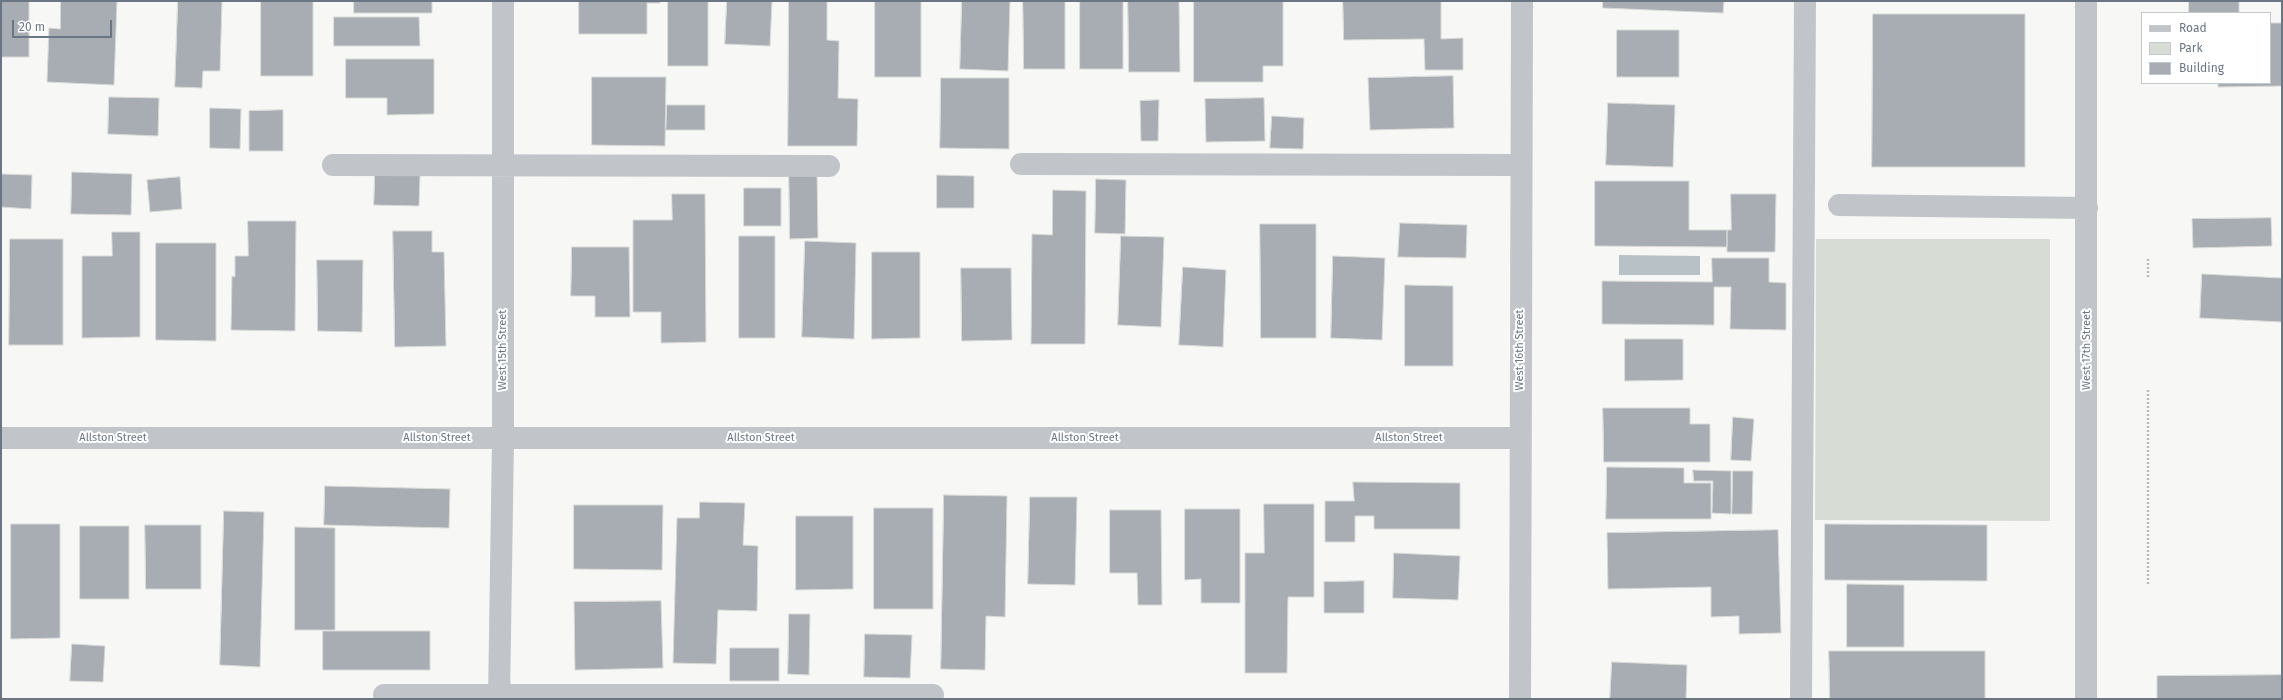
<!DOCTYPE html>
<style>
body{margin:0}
#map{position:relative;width:2283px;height:700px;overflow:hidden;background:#f7f7f5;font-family:"Fira Sans",sans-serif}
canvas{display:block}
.frame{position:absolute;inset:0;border:2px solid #6a7683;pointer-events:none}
.legend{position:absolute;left:2141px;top:12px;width:130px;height:72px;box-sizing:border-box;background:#fff;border:1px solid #c3c8cd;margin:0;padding:5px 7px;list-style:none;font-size:12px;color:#6a7683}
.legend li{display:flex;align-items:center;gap:8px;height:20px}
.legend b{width:20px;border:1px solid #c3c8cd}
.scale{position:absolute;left:12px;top:20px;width:100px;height:18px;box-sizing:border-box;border:2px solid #6a7683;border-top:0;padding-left:5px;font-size:12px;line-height:14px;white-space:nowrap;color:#6a7683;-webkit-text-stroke:3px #fff;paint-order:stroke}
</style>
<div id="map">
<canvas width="2283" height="700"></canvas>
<div class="frame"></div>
<ul class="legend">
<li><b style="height:5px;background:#c1c4c8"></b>Road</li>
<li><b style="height:11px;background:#d7dcd5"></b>Park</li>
<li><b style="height:11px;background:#a7adb3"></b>Building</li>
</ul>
<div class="scale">20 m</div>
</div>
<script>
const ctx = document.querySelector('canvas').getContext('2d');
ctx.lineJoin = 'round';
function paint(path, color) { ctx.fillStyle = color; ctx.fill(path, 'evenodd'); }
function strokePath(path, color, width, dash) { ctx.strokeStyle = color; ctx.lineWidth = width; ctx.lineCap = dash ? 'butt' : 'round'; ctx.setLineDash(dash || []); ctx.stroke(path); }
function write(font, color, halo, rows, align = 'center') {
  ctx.font = font + ' "Fira Sans",sans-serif'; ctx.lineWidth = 4; ctx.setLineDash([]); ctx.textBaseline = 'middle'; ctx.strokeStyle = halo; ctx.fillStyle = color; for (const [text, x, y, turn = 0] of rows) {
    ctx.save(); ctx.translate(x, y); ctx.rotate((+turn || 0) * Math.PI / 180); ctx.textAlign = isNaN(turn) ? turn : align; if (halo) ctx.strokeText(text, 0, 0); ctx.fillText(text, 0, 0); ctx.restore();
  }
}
const green = new Path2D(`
 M1816 239H2050V521L1815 520Z`);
const water = new Path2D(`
 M1619 255 1700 256V275H1619Z`);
const building = new Path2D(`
 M1 1H29V57H1Z
 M61 1H117L114 85 47 82 49 28 60 29Z
 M178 1H222L220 71H203L202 88 175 87Z
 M261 1H313V76H261Z
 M354 1H432V13H354Z
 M579 1H660V3H647V34H579Z
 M668 1H708V66H668Z
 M727 1H772L770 46 725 44Z
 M789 1H827V40L839 41 838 98 858 99 857 146H788Z
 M875 1H921V77H875Z
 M962 1H1010L1008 71 960 69Z
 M1023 1H1065V69H1024Z
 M1080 1H1123V69H1080Z
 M1128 1H1179L1180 72H1129Z
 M1194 1H1283V66H1263V82H1194Z
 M1343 1H1441V39L1463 38V70H1425L1424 39 1344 40Z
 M1603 1H1724L1723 13 1603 8Z
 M2189 1H2239V13H2189Z
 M1873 14H2025V167H1872Z
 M334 17H419L420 46H334Z
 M2270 23H2282V86L2218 87V83H2270Z
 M1617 30H1679V77H1617Z
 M346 59H434V114L387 115V98H346Z
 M1453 76 1454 128 1370 130 1368 78Z
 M592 77H666L665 146 592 145Z
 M941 78H1009V149L940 148Z
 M109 97 159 98 158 136 108 134Z
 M1264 98 1265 141 1206 142 1205 99Z
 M1159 100 1158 141H1141L1140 101Z
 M1608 103 1675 105 1673 167 1606 165Z
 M667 105H705V130H666Z
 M210 108 241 109 240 149 210 148Z
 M283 110V151H249V111Z
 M1272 116 1304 118 1303 149 1270 148Z
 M72 172 132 174 131 215 71 214Z
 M375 173 420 175 419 206 374 205Z
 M1 174 32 175 31 209 1 207Z
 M789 175H817L818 238 790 239Z
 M937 175 974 176V208H937Z
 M180 177 182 209 150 212 147 180Z
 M1096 179 1126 180 1125 234 1095 233Z
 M1595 181H1689V230H1727V247L1595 246Z
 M744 188H781V226H744Z
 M1053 190 1086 191 1085 344H1031L1032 234 1052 235Z
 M672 194H705L706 342 661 343V312H633V220H672Z
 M1731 194H1776L1775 252H1727V230H1731Z
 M2271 218 2272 246 2193 248 2192 219Z
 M248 221H296L295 331 231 330 232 276 235 277V256H248Z
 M1400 223 1467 225 1466 258 1398 257Z
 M1260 224H1316V338H1261Z
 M393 231H432V252H444L446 346 395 347Z
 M112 232H140V337L82 338V256H112Z
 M739 236H775V338H739Z
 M1121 236 1164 237 1161 327 1118 325Z
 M10 239H63V345H9Z
 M805 241 856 243 854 339 802 337Z
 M156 243H216V341L156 340Z
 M572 247H629L630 317H595V296H571Z
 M872 252H920V338L872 339Z
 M1333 256 1385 258 1382 340 1331 338Z
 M1712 258H1769V282L1786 283V330L1730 329 1731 287H1714V325L1602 324V281L1712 282Z
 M317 260H363L362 332 318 331Z
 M1183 267 1226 270 1223 347 1179 345Z
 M961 268H1011L1012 340 962 341Z
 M2202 274 2282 278V322L2200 318Z
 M1405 285 1453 286V366H1405Z
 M1625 339H1683V380L1625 381Z
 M1603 408H1690V424H1710V462H1604Z
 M1733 417 1754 419 1751 461 1731 460Z
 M1607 467 1684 468V483H1711V519H1606Z
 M1693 470 1731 471V514L1712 513 1713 481H1694Z
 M1733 471H1753L1752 514H1732Z
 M1353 482 1460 483V529H1374V516H1355V542H1325V501H1354Z
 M325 486 450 489 449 528 324 525Z
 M944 495 1007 496 1005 617 986 616 985 670 941 669Z
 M1030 497H1077L1075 585 1028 584Z
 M700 502 745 503 743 545 758 546 757 611 718 610 716 664 673 663 677 518H699Z
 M1264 504H1314V597H1288L1287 673H1245V553H1264Z
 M574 505H663L662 570 574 569Z
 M874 508H933V609H874Z
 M1185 509H1240V603H1201V579L1185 580Z
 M1110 510H1161L1162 605H1138L1137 573H1110Z
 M224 511 264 512 260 667 220 665Z
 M796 516H853V589L796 590Z
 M11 524H60V638L11 639Z
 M1825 524 1987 525V581L1825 580Z
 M145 525H201V589H146Z
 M80 526H129V599H80Z
 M295 527 335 528V630H295Z
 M1778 530 1781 633 1739 634V616L1711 617V587L1608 589 1607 533Z
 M1394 553 1460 556 1458 600 1393 598Z
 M1364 581V613H1324V582Z
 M1847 584 1904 585V647H1847Z
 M661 601 663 668 575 670 574 602Z
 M789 614H810L809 675 788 674Z
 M323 631H430V670H323Z
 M865 634 912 635 910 678 864 677Z
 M72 644 105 646 103 682 70 681Z
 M730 648H779V681H730Z
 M1829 651H1985V699H1830Z
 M1612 662 1687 665 1686 699H1610Z
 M2282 675V699H2157V676Z`);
const path = new Path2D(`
 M2148 259V279
 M2148 584V390`);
const minor = new Path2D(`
 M1021 164 1521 165
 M333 165 829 166
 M1839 205 2087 208
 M1 438H1520
 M384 695H933
 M499 699 503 439V1
 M1520 699 1522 1
 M1801 699 1805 1
 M2086 699V1`);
const streetNames = [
 ["West 15th Street",503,350,-90],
 ["West 16th Street",1520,350,-90],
 ["West 17th Street",2087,350,-90],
 ["Allston Street",113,438],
 ["Allston Street",437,438],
 ["Allston Street",761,438],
 ["Allston Street",1085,438],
 ["Allston Street",1409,438]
];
paint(green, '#d7dcd5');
paint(water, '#b8c1c6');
paint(building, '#a7adb3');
strokePath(building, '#d9d9d7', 1);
strokePath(path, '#b9bcbe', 2.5, [2, 2]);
strokePath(minor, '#c1c4c8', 22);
write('11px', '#6a7683', '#fff', streetNames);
</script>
